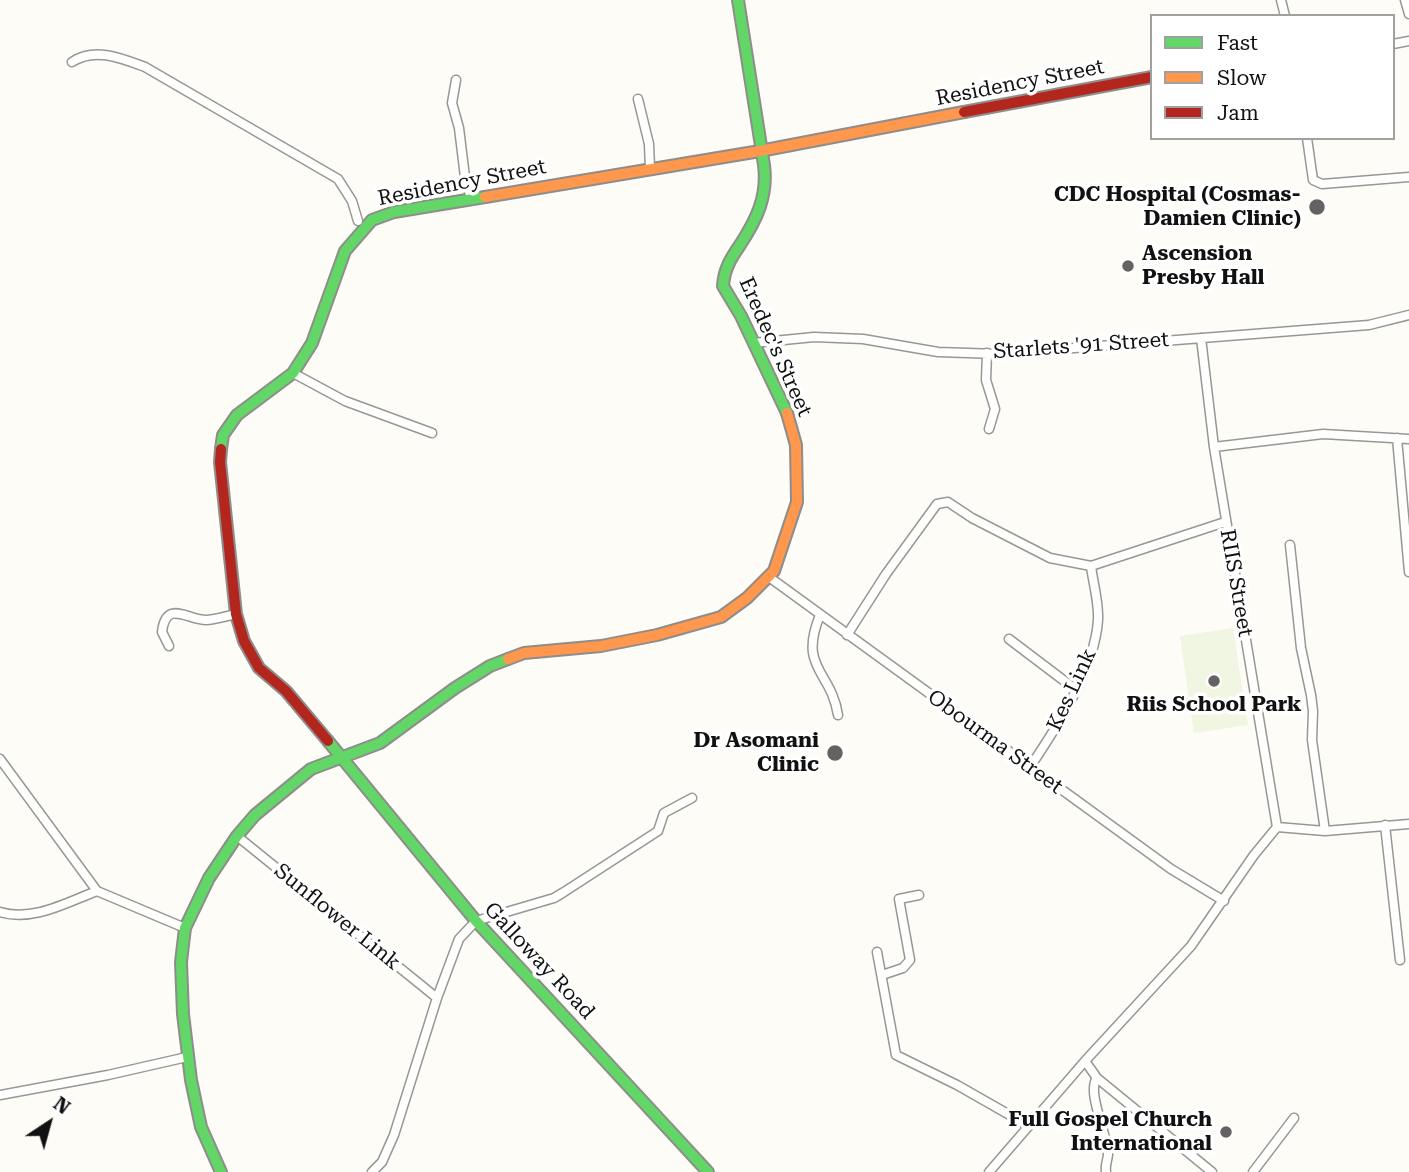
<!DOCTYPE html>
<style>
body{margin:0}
#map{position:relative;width:1409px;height:1172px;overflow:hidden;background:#fdfcf7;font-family:"Roboto Serif",serif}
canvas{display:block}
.legend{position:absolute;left:1150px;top:14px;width:245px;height:126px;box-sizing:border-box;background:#fff;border:2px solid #a0a0a0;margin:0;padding:9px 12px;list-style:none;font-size:21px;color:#111}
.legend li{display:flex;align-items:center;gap:14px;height:35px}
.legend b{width:35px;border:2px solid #a0a0a0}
.north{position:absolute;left:14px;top:1088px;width:70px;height:70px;-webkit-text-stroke:5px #fff;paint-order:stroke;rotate:36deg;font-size:19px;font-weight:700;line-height:28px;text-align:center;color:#111}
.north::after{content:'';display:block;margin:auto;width:24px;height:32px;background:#111;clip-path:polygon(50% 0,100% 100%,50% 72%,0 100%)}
</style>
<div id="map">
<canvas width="1409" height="1172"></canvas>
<ul class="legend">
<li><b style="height:9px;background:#63d668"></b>Fast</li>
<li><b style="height:9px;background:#ff974d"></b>Slow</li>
<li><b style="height:9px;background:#b3261e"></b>Jam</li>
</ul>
<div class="north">N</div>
</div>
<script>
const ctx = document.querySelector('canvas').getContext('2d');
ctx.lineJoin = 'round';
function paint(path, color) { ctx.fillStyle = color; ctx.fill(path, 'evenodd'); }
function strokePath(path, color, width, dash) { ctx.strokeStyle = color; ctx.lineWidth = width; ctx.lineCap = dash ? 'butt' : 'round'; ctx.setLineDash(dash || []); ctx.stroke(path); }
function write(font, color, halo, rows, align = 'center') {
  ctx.font = font + ' "Roboto Serif",serif'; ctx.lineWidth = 7; ctx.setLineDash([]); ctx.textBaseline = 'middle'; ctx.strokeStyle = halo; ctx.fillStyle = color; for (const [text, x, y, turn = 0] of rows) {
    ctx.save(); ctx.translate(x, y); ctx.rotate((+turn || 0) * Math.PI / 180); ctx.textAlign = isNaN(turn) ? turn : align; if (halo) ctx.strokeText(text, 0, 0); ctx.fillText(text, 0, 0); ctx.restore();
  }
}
const pitch = new Path2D(`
 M1233 628 1248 725 1194 733 1180 636Z`);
const street = new Path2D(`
 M1281 0 1285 16
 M1405 0 1409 14
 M1393 44 1409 41
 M72 62C95 47 121 58 145 67L338 179 352 201 358 221
 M456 80 452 103 459 128 465 177 471 199
 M638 99 649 144 650 169
 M1307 138 1313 180 1322 184 1409 177
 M1201 338 1214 447 1277 827
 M753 343 814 337 863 339 938 352 997 354 1369 325 1409 315
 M987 353 986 380 995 409 989 429
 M293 373 345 401 432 433
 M1397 438 1409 572
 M1214 447 1323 434 1409 439
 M1290 545 1301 648 1311 695 1313 711 1312 740 1325 831
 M769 577 1171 869 1224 901
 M820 615C798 669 831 670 838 715
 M847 635 886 574 937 504 948 502 972 518 1050 558 1091 566 1225 522
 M1009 639 1075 689
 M169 646 162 632C166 598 189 621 207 620 217 619 227 616 236 614
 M0 759 97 891
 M1030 767C1057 727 1095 668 1098 620 1099 602 1093 583 1091 566
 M1385 825 1400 960
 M1277 827 1325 831 1409 824
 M237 836 437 998
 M97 891 185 928
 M0 912C33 922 67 902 97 891
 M877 952 896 1055 957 1085 1029 1126
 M882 975 903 968 910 960 899 899 919 895
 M1085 1061 1097 1078 1212 1172
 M1097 1078C1086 1092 1108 1135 1108 1155 1107 1162 1105 1165 1106 1172
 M0 1095 108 1075 187 1057
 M372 1172 382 1162 394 1135 437 998 459 939 476 921 554 898 564 892 658 831 664 813 692 798
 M989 1172 1085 1061 1191 946 1254 855 1277 827
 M1253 1172 1294 1118`);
const fast = new Path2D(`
 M738 0 764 165C768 196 757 219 740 245 731 258 724 269 723 286L741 316 787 413
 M221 449 223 435 237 415 293 373 312 343 345 251 372 220 394 212 485 197
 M328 741 476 921 708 1172
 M221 1172 201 1127 191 1080 183 1014 181 962 185 928 209 878 237 836 255 815 311 769 380 743 455 688 490 666 508 659`);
const slow = new Path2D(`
 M485 197 760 151 964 112
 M508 659 524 653 601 646 657 635 721 617 747 598 774 571 797 502 796 445 787 413`);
const jam = new Path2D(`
 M964 112 1152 77
 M221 449 220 462 236 614 244 641 259 668 286 691 328 741`);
const markers = [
 [1317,207,9,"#646362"],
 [1128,266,7,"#646362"],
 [1214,681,7,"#646362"],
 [835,753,9,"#646362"],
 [1226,1132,7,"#646362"]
];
const streetNames = [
 ["Residency Street",1020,83,-11],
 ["Residency Street",462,183,-11],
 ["Starlets '91 Street",1081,346,-4],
 ["Eredec's Street",775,347,66],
 ["RIIS Street",1236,583,80],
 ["Kes Link",1072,690,-65],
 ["Obourma Street",995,742,36],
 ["Sunflower Link",337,917,39],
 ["Galloway Road",539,961,47]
];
const poiNames = [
 ["CDC Hospital (Cosmas-",1301,195],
 ["Damien Clinic)",1301,219],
 ["Ascension",1142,254,"left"],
 ["Presby Hall",1142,278,"left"],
 ["Riis School Park",1214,705,"center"],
 ["Dr Asomani",819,741],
 ["Clinic",819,765],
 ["Full Gospel Church",1212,1120],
 ["International",1212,1144]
];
paint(pitch, '#f0f6e1');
strokePath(street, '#979795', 11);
strokePath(fast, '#8e8d8b', 14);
strokePath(slow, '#8e8d8b', 14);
strokePath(jam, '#8e8d8b', 14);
strokePath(street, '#fffffe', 8);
strokePath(fast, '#63d668', 10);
strokePath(slow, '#ff974d', 10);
strokePath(jam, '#b3261e', 10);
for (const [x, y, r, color] of markers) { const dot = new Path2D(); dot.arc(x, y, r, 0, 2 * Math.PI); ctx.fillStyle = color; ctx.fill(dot); strokePath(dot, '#fff', 2.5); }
write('21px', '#111', '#fff', streetNames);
write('bold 21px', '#111', '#fff', poiNames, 'right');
</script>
